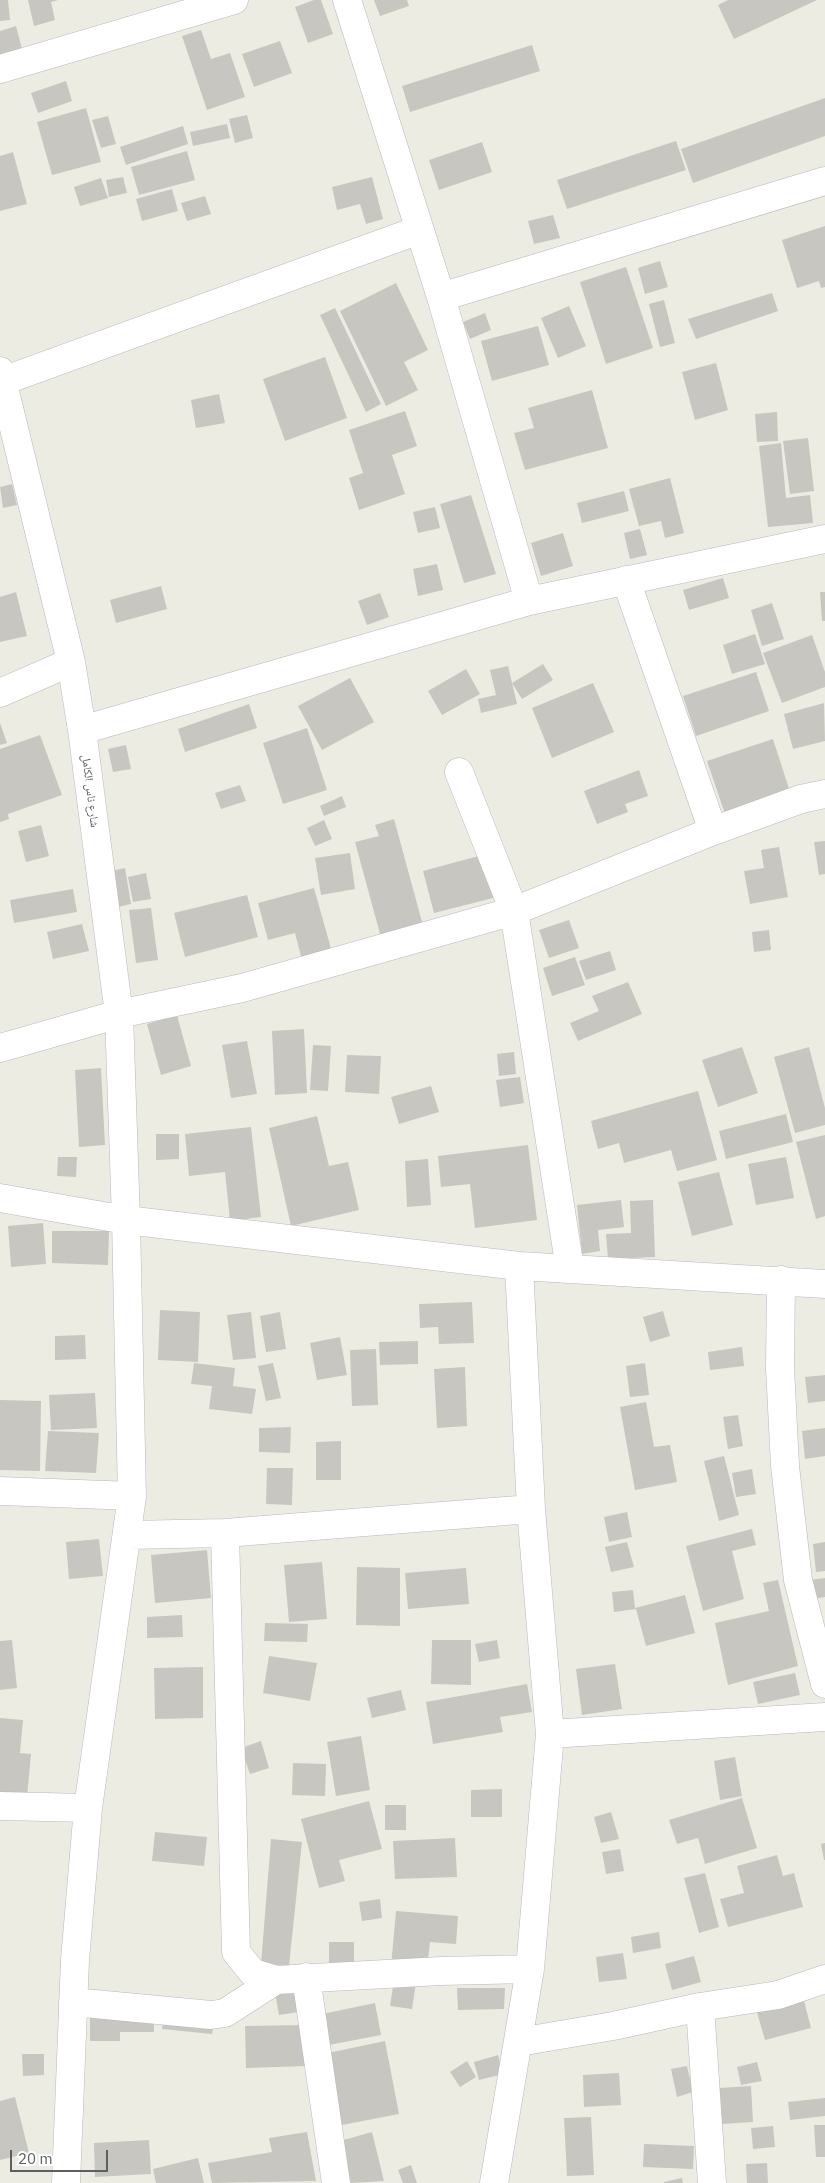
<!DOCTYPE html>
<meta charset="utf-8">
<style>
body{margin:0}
#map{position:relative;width:825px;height:2183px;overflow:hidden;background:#edece3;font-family:"IBM Plex Sans",sans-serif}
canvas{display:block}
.scale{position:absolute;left:10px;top:2150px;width:98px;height:22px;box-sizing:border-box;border:2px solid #5b5e63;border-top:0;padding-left:6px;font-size:15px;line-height:18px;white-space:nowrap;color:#5b5e63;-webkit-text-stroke:4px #fff;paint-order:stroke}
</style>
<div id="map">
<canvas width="825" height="2183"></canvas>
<div class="scale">20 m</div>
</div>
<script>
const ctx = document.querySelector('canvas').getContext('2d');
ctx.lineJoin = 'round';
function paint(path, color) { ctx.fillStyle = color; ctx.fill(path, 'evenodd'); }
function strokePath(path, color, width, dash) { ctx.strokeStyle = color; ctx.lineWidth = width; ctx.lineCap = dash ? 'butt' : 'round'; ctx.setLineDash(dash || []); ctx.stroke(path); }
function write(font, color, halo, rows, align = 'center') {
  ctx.font = font + ' "IBM Plex Sans","Noto Naskh Arabic",sans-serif'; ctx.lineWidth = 5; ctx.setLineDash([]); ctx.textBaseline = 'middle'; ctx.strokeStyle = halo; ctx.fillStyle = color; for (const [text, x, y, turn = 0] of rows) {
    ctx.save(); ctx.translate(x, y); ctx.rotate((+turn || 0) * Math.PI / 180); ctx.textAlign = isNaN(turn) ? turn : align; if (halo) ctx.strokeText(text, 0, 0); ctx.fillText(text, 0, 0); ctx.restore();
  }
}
const building = new Path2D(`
 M0 0H8L10 20 0 21Z
 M28 0H58L51 2 55 20 34 26Z
 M314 0H321L333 34 308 43 295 7Z
 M374 0H407L409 6 380 16Z
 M728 0H817L734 39 718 5Z
 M16 26 23 53 0 59V31Z
 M201 30 211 59 230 53 245 97 207 110 182 36Z
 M280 41 292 73 254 87 242 54Z
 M532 45 540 71 410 112 402 86Z
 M66 81 72 101 38 113 31 93Z
 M825 98V136L693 183 681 149Z
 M86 108 101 162 52 175 37 122Z
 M247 115 253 138 235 143 229 119Z
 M108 116 116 144 101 148 92 120Z
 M227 124 230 138 193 146 190 132Z
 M183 126 188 144 126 165 120 147Z
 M676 141 686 170 567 209 557 180Z
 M482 142 492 172 439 190 429 160Z
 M187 151 195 180 139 195 131 167Z
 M13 152 27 204 0 211V156Z
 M123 177 127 193 109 197 106 180Z
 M372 177 383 219 366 224 360 204 337 210 332 187Z
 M101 178 108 198 80 206 74 187Z
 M172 189 178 211 142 221 136 199Z
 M205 196 211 214 187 221 181 203Z
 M553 215 560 238 534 244 528 221Z
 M825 226V287L821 288 819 281 797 288 782 240Z
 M660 261 668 287 645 294 638 268Z
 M626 267 653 348 606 364 580 282Z
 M396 283 428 350 404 362 418 390 386 406 340 311Z
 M772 293 778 311 696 339 688 319Z
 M664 300 675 343 660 347 649 304Z
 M569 306 586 346 558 358 541 318Z
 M335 308 381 404 366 412 320 315Z
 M485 313 491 330 470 339 463 322Z
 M538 326 549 365 492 381 481 341Z
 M325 357 347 418 285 441 263 379Z
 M716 363 728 410 695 420 682 372Z
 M592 390 608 448 525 470 514 433 534 428 528 408Z
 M219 394 225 423 196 428 191 400Z
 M405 411 417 446 392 455 405 494 359 510 349 478 363 473 349 430Z
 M777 412 778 441 757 442 755 414Z
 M808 438 814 491 790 494 783 441Z
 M781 443 786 498 810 495 813 523 768 527 759 446Z
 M670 478 684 533 665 538 661 521 639 526 629 489Z
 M12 484 17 505 3 508 0 487Z
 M624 491 629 511 582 523 577 503Z
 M471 495 496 574 464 583 440 504Z
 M435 507 440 528 418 533 413 512Z
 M640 529 647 555 630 559 624 533Z
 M563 533 573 566 541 576 531 543Z
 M437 564 443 590 418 596 413 569Z
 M723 578 729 598 689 610 683 590Z
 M161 586 167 609 116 623 110 600Z
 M16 592 27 636 0 642V597Z
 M820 592H825V621H822Z
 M380 593 389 617 367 625 358 601Z
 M772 603 784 639 762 646 751 610Z
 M755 634 765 664 732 674 723 645Z
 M812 635 825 672V687L782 703 763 653Z
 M543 664 553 680 522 699 512 683Z
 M508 666 517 704 481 713 478 699 496 695 490 670Z
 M466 669 480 694 442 715 428 691Z
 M756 672 769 711 696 736 683 696Z
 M350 678 374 722 322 750 298 706Z
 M593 683 614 732 552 758 532 708Z
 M824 703 825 741 793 749 784 714Z
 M249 704 257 728 185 752 178 729Z
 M0 723 7 743 0 745Z
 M307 728 327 790 283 804 263 743Z
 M40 735 62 795 8 814 9 819 0 822V749Z
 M773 739 791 795 726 817 707 761Z
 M126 745 131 769 113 772 108 749Z
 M639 770 648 796 625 804 628 812 597 824 584 791Z
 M240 785 246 801 221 809 215 793Z
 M342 796 346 807 324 816 320 806Z
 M394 819 425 933 383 945 355 842 379 836 375 825Z
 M324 820 332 839 315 846 307 828Z
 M41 825 49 856 26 862 18 831Z
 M825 841V874L819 875 814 842Z
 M779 847 788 897 750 904 744 871 764 868 761 850Z
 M350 853 355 889 321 895 315 858Z
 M486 854 497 897 434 913 423 871Z
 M125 868 131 904 118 907 111 871Z
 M146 873 151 899 133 902 128 877Z
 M314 888 332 952 302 960 295 933 268 940 258 903Z
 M73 889 77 912 14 923 10 900Z
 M247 895 258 937 185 957 174 913Z
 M151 908 158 960 136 963 129 910Z
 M569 920 579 948 549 958 539 930Z
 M82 924 89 951 53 959 47 932Z
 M769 930 771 950 754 952 752 932Z
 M610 951 616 970 586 980 579 961Z
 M575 957 585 985 552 996 543 968Z
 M628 982 642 1014 578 1041 570 1023 599 1011 592 996Z
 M177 1015 191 1066 161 1075 147 1024Z
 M304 1029 307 1093 275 1095 272 1031Z
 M247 1041 257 1094 231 1098 222 1045Z
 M313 1045 331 1046 328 1091 310 1090Z
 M742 1047 758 1093 718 1107 702 1060Z
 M809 1047 825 1108V1125L795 1133 774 1057Z
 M514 1052 516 1074 499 1076 497 1054Z
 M347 1055 381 1056 379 1094 345 1092Z
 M101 1068 105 1145 79 1147 75 1070Z
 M520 1077 524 1103 500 1107 496 1080Z
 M431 1086 439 1112 399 1124 391 1097Z
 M698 1091 717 1160 677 1171 671 1150 624 1163 619 1143 598 1149 591 1121Z
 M786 1114 793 1142 726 1159 719 1131Z
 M317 1116 329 1166 348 1162 359 1210 291 1226 269 1128Z
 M251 1127 261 1217 230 1221 225 1172 189 1176 185 1134Z
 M156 1134H179V1159L156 1160Z
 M825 1135V1216L816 1219 796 1142Z
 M528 1145 537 1220 475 1228 470 1184 441 1187 438 1156Z
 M58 1157H77L76 1177 57 1176Z
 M786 1157 794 1198 756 1205 748 1164Z
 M428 1159 431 1205 407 1207 405 1161Z
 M719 1172 733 1225 692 1236 678 1182Z
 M621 1200 624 1227 598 1230 600 1251 582 1254 577 1205Z
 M653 1200 655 1257 608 1259 606 1234 631 1233 630 1201Z
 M43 1223 46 1264 11 1267 8 1226Z
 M52 1231H109L108 1265 52 1263Z
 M472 1302 474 1343 439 1344 438 1327 420 1328 419 1304Z
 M160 1310 200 1312 198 1362 158 1360Z
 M663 1311 670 1336 650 1342 643 1317Z
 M251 1312 256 1358 233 1360 227 1315Z
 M280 1312 286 1349 266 1352 260 1316Z
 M85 1335 86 1359 55 1360V1336Z
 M340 1337 347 1375 317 1380 310 1343Z
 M418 1341V1364L380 1365 379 1342Z
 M742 1347 744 1366 710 1370 708 1352Z
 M376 1349 378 1405 352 1406 350 1350Z
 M194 1363 235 1368 233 1386 256 1389 252 1414 209 1409 212 1386 191 1384Z
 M273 1363 281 1398 266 1401 258 1366Z
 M645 1363 649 1395 630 1397 626 1366Z
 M465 1367 467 1426 437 1428 434 1369Z
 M825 1375V1401L808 1403 805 1377Z
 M95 1393 97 1428 51 1430 49 1395Z
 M0 1400 41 1401 40 1471 0 1470Z
 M646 1402 654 1447 670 1445 677 1482 635 1490 620 1407Z
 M738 1415 743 1446 728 1449 723 1417Z
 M291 1427 290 1453 259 1452V1428Z
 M825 1428V1456L805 1459 802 1431Z
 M48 1431 99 1433 96 1473 45 1471Z
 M341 1441V1480H316V1442Z
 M724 1456 739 1515 719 1521 704 1461Z
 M267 1468H293L292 1505 266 1504Z
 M752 1469 756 1494 736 1497 732 1473Z
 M627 1512 632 1537 609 1542 604 1517Z
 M752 1529 756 1545 732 1551 744 1599 703 1611 686 1546Z
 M99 1539 103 1576 69 1579 66 1542Z
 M627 1542 634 1567 611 1572 605 1547Z
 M825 1542V1571L816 1572 813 1544Z
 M207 1550 211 1598 155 1603 151 1555Z
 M322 1562 327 1619 289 1622 284 1565Z
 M357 1567 400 1568V1626L356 1625Z
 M466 1568 469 1604 408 1609 405 1573Z
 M825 1578V1597L811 1599 809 1580Z
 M778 1580 798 1666 728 1685 715 1623 769 1611 763 1583Z
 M633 1590 635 1608 685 1595 695 1633 646 1646 636 1609 614 1612 612 1592Z
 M182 1615 183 1637 147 1638V1617Z
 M265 1623 308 1624 307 1642 264 1641Z
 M12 1640 17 1688 0 1690V1641Z
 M432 1640H471V1685L431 1684Z
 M497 1640 500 1658 479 1662 475 1644Z
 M269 1656 317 1663 310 1701 263 1693Z
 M615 1664 622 1709 582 1715 576 1669Z
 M203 1667V1718L155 1719 154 1668Z
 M795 1673 800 1695 758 1704 753 1682Z
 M527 1684 532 1712 500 1717 503 1732 433 1744 426 1702Z
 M401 1690 406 1710 372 1718 367 1698Z
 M0 1718 23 1720 20 1753 31 1754 27 1797 0 1795Z
 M361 1736 370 1790 336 1796 327 1742Z
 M261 1741 269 1768 250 1774 241 1748Z
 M735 1757 742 1796 720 1800 714 1761Z
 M293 1763 326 1764 325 1796 292 1795Z
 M502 1789V1817H471V1790Z
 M742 1798 757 1848 705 1864 698 1838 677 1844 669 1820Z
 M369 1801 382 1849 339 1860 345 1881 319 1888 301 1819Z
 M385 1805H406V1830H385Z
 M611 1812 619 1839 601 1843 594 1817Z
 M155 1832 207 1837 204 1866 152 1861Z
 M455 1838 457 1877 395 1879 393 1841Z
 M271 1839 302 1842 289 1966 261 1964Z
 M825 1843V1860H824L821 1844Z
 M620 1849 624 1871 606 1874 602 1852Z
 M777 1855 783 1876 794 1873 803 1907 728 1927 720 1899 744 1893 737 1866Z
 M705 1873 719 1927 699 1933 684 1878Z
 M380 1899 382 1918 362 1921 359 1902Z
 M396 1911 458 1916 456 1944 430 1942 427 1969 391 1966Z
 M659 1932 661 1948 633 1953 631 1937Z
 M329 1942H354V1964L329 1965Z
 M623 1953 627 1979 599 1982 596 1957Z
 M694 1956 701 1982 672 1990 665 1964Z
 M394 1980 416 1983 412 2009 390 2006Z
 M301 1988 305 2011 279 2015 275 1993Z
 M457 1988H505L504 2009 458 2010Z
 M803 1997 811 2028 765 2040 756 2009Z
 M375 2003 381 2035 329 2045 322 2014Z
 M165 2006 215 2012 212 2034 162 2029Z
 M90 2008H154V2032H120V2041H90Z
 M306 2025 307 2066 246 2068 245 2026Z
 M385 2041 399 2114 342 2125 328 2053Z
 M22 2054H44V2075L23 2076Z
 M498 2055 503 2074 479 2080 474 2062Z
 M467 2061 476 2077 460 2087 450 2072Z
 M757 2062 762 2081 741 2085 737 2067Z
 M687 2066 693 2092 677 2097 671 2069Z
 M619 2073 621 2105 584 2107 583 2075Z
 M751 2086 753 2122 722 2124 719 2088Z
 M15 2097 29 2153 0 2160V2101Z
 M825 2098V2116L790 2120 788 2102Z
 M591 2117 594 2175 567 2176 564 2118Z
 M814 2125H825V2157H816Z
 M773 2126 775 2147 753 2149 751 2128Z
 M307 2132 316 2181 212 2183 208 2163 272 2152 269 2138Z
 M372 2132 384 2181 351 2183 340 2141Z
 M149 2140 151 2174 95 2177 94 2143Z
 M644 2144 694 2146 693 2169 643 2167Z
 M198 2158 204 2183H156L153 2169Z
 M767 2163 768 2183H747L746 2164Z
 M411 2165 417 2183H403L398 2170Z
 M682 2178 683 2183H664V2182Z`);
const street = new Path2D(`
 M347 0 441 297 529 601
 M0 69 234 0
 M441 297 825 181
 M0 371 71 662 82 730 119 1014 126 1220 132 1496 88 1808 75 1960 66 2183
 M0 382 419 230
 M626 580 713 831
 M0 693 71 662
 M82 730 529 601 825 539
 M459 772 514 911 570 1269
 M0 1048 119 1014 242 988 514 911 713 831 801 799 825 794
 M0 1198 126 1220 519 1266 825 1284
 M781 1280 780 1368 785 1466 798 1580 825 1684
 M0 1491 132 1496
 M225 1533 236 1952 253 1973 276 1980 441 1971 530 1969
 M129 1535 225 1533 531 1509
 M550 1734 825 1717
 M0 1806 88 1808
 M306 1977 336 2183
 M73 2002 211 2015 225 2013 276 1980
 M700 2007 712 2183
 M519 2042 613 2026 700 2007 778 1995 825 1979
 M494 2183 530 1969 550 1734 531 1509 519 1266`);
const streetNames = [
 ["شارع ناس الكامل",90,791,83]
];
paint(building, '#c8c6c0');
strokePath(street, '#b6b8bd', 29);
strokePath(street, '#fff', 28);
write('12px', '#5b5e63', '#fff', streetNames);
</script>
